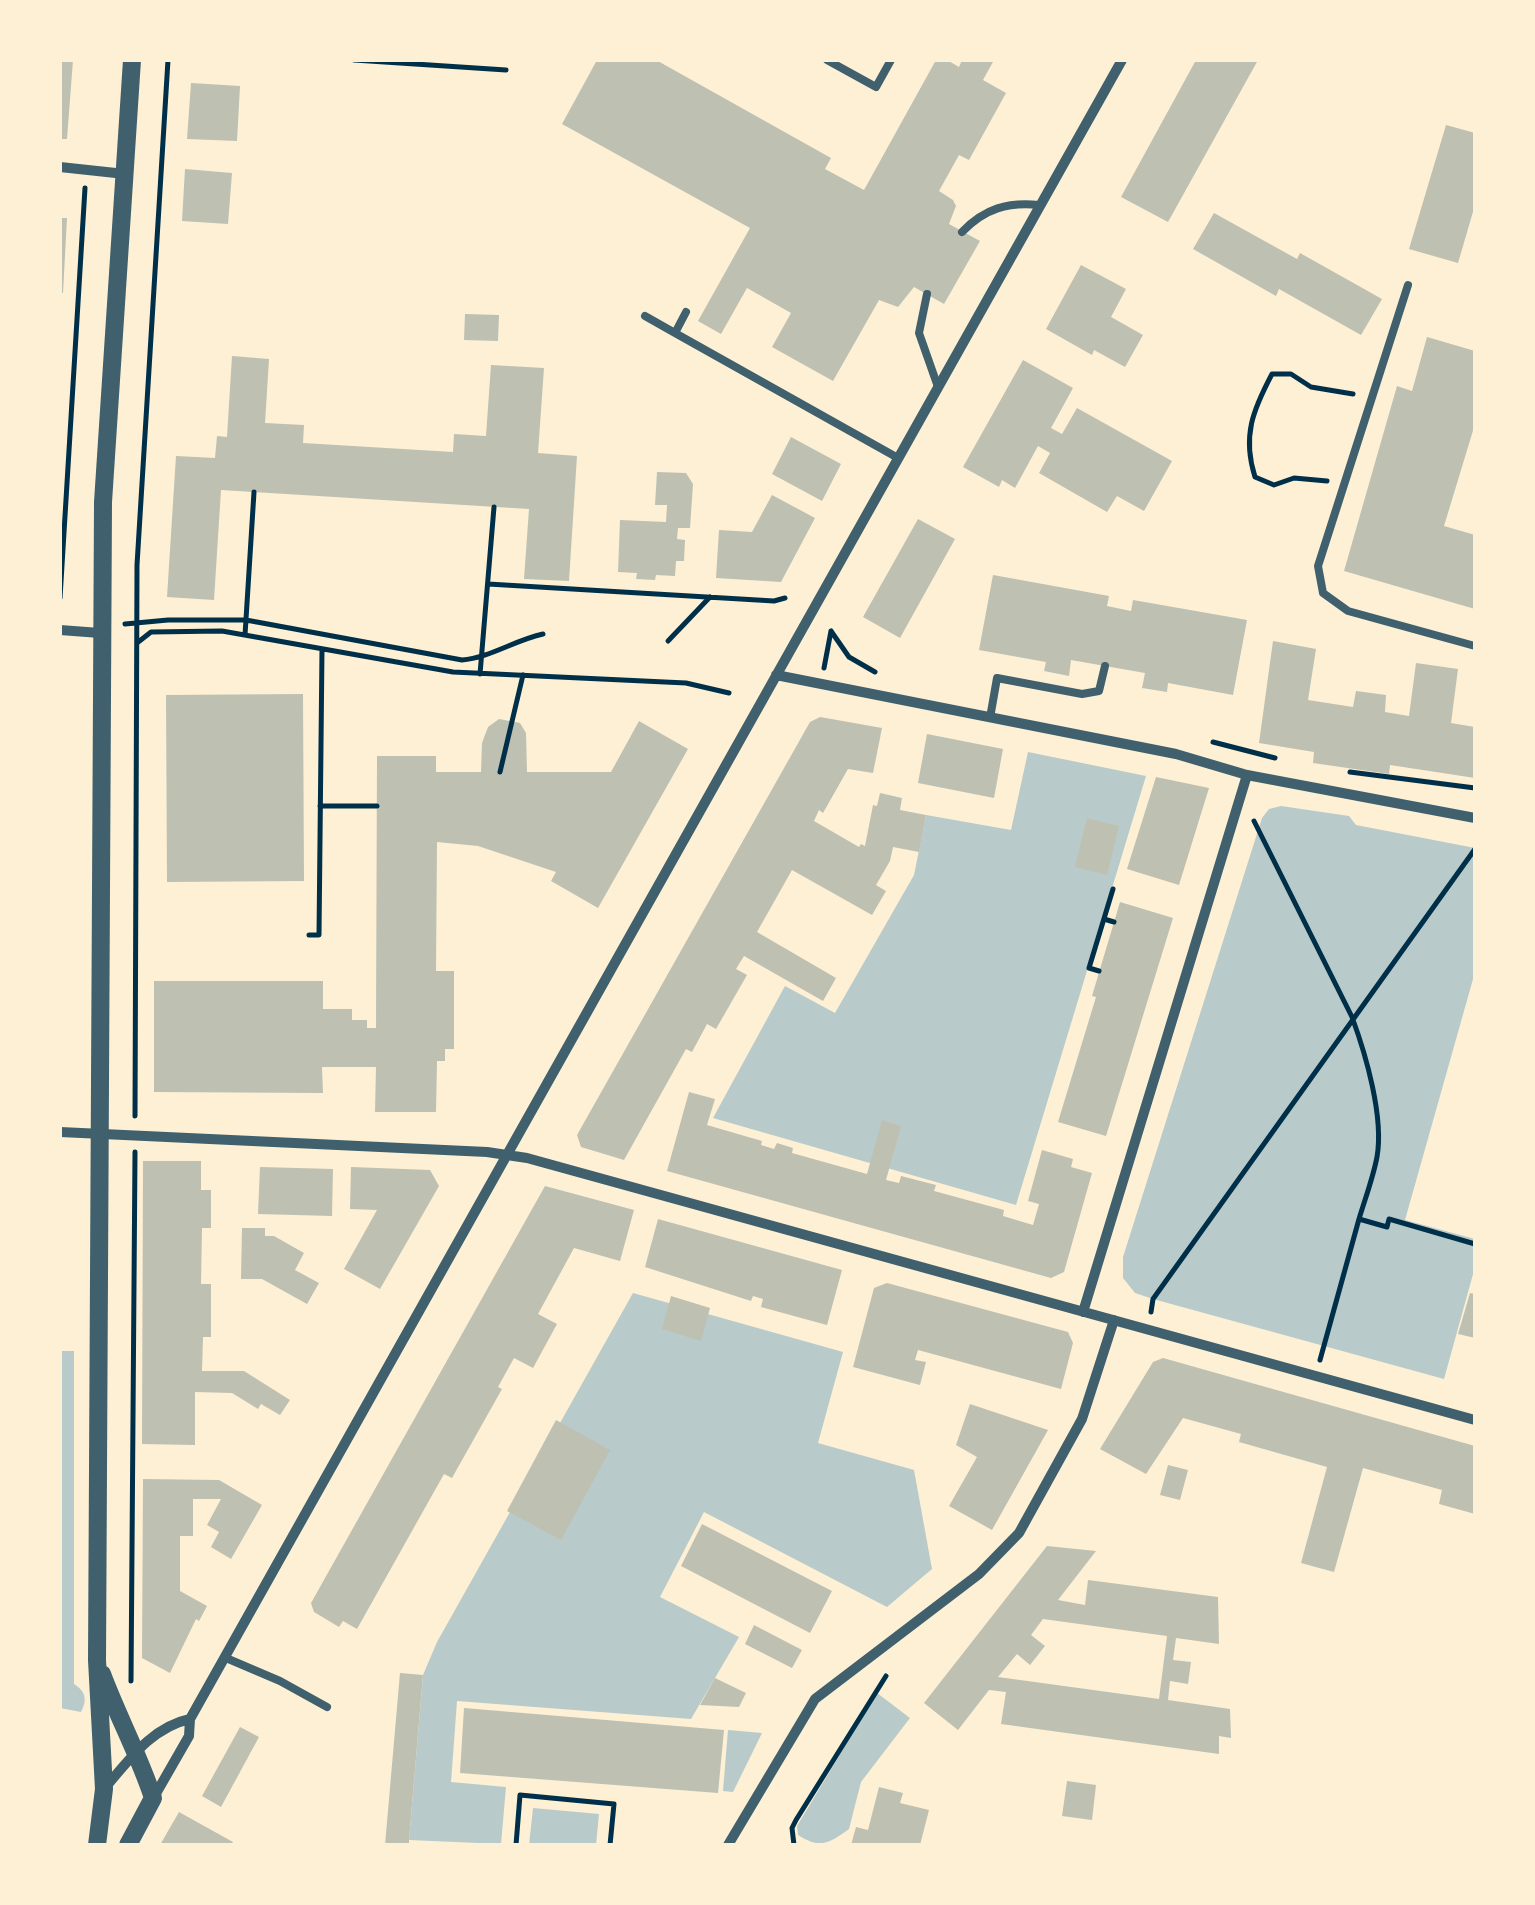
<!DOCTYPE html>
<style>
body{margin:0}
#map{position:relative;width:1535px;height:1905px;overflow:hidden;background:#fdf0d5;font-family:Roboto,sans-serif}
canvas{display:block}
.frame{position:absolute;inset:0;border:62px solid #fdf0d5;pointer-events:none}
</style>
<div id="map">
<canvas width="1535" height="1905"></canvas>
<div class="frame"></div>
</div>
<script>
const ctx = document.querySelector('canvas').getContext('2d');
ctx.lineJoin = 'round';
function paint(path, color) { ctx.fillStyle = color; ctx.fill(path, 'evenodd'); }
function strokePath(path, color, width, dash) { ctx.strokeStyle = color; ctx.lineWidth = width; ctx.lineCap = dash ? 'butt' : 'round'; ctx.setLineDash(dash || []); ctx.stroke(path); }
const green = new Path2D(`
 M1028 752 1146 776 1016 1205 713 1118 785 986 835 1013 914 875 926 815 1011 830Z
 M1281 806 1349 816 1356 825 1475 848V972L1405 1220 1475 1239V1267L1444 1379 1153 1299 1135 1293 1123 1278V1257L1262 818 1269 809Z
 M633 1293 843 1352 818 1443 914 1470 932 1569 887 1607 704 1512 660 1597 739 1637 691 1719 457 1701 451 1782 506 1787 501 1844 409 1840 423 1675 437 1642Z
 M60 1351H74V1684C85 1691 88 1699 81 1712L60 1708Z
 M877 1693 910 1718 861 1782 849 1829C828 1844 820 1849 798 1835L797 1826Z
 M728 1730 762 1733 733 1792 723 1791Z
 M533 1808 599 1814 596 1845H529Z`);
const building = new Path2D(`
 M60 60H73L67 139H60Z
 M597 60H656L831 158 825 169 864 190 936 60H947L959 67 962 60H994L983 80 1006 93 969 160 959 155 939 191 953 200 956 206 949 224 980 241 944 304 914 287 898 307 879 300 833 381 772 347 791 313 747 288 721 334 698 321 750 228 562 124Z
 M1196 60H1258L1168 222 1121 197Z
 M191 83 240 86 237 141 187 139Z
 M1446 125 1475 133V205L1458 263 1409 249Z
 M185 169 232 173 228 224 182 221Z
 M1214 213 1297 259 1300 253 1382 299 1361 335 1279 289 1276 296 1193 249Z
 M60 218H67L63 293H60Z
 M1081 265 1126 289 1111 317 1143 335 1125 367 1094 350 1092 355 1046 329Z
 M465 314 499 315 498 341 464 340Z
 M1427 337 1475 351V424L1444 526 1475 535V609L1344 571 1397 386 1412 391Z
 M232 356 269 359 265 423 304 425 303 443 453 452 454 434 486 436 491 365 544 368 538 453 577 456 569 581 524 579 529 509 221 490 214 600 167 597 176 456 215 458 217 436 227 437Z
 M1023 360 1073 388 1051 428 1062 434 1077 408 1172 461 1144 511 1117 496 1107 512 1039 473 1050 453 1038 446 1015 488 1002 480 999 487 963 467Z
 M791 437 841 464 822 501 772 474Z
 M657 472 686 473 693 484 690 528H678L677 539 685 540 684 561H676L675 576 656 575 655 580 636 579 637 573 618 572 620 520 666 522 667 505H655Z
 M772 495 815 518 781 582 716 578 719 530 752 532Z
 M918 519 955 539 900 638 863 617Z
 M993 575 1109 596 1107 606 1131 611 1133 600 1247 620 1233 695 1168 683 1167 692 1142 688 1145 673 1071 660 1069 676 1044 671 1046 662 979 650Z
 M1273 641 1316 649 1308 700 1353 707 1356 691 1386 695 1385 712 1409 716 1416 663 1458 669 1451 723 1475 727V778L1390 765 1389 774 1313 763 1314 752 1259 743Z
 M303 694 304 881 167 882 166 695Z
 M820 717 882 728 873 773 848 769 823 813 819 810 814 821 859 847 861 844 865 846 873 805 877 806 880 793 902 798 900 810 926 815 919 852 893 847 890 861 876 885 886 891 872 915 792 870 757 932 836 978 823 1001 744 956 736 969 747 975 716 1029 707 1024 692 1052 686 1049 624 1160 581 1147 577 1135 810 722Z
 M499 719 520 723 526 733 527 772H611L639 721 688 749 598 908 551 881 556 872 478 846 437 842 436 971H454V1049H445V1061H437L436 1112H375L376 1067H322L323 1093 154 1092V981H323V1009H352V1020H367V1028H376L377 756H436V772H481L482 743 488 727Z
 M927 734 1003 749 994 798 918 783Z
 M1156 777 1209 788 1179 885 1127 869Z
 M1087 818 1119 826 1107 875 1075 867Z
 M1120 902 1173 918 1106 1136 1058 1122 1096 997 1092 996Z
 M689 1092 715 1099 707 1125 762 1141 761 1145 774 1149 777 1143 793 1148 792 1153 867 1174 882 1120 901 1126 886 1180 899 1183 901 1176 936 1185 934 1191 1004 1210 1003 1216 1033 1225 1039 1204 1028 1201 1042 1150 1073 1159 1071 1167 1092 1173 1064 1272 1051 1278 667 1171Z
 M143 1161H201V1190H211V1228H202L201 1284H211V1337H203L202 1371H244L290 1400 280 1415 261 1404 258 1409 232 1393 195 1392V1445L142 1444Z
 M260 1167 333 1169 332 1216 258 1214Z
 M351 1167 430 1170 439 1186 380 1289 344 1269 377 1210 350 1209Z
 M545 1186 634 1210 620 1261 574 1248 538 1314 557 1324 533 1368 514 1358 498 1387 502 1389 452 1478 444 1474 357 1629 343 1621 339 1627 314 1612 311 1603Z
 M658 1219 842 1270 827 1325 761 1307 763 1299 753 1296 751 1301 645 1267Z
 M242 1228H265V1236H274L304 1253 295 1270 319 1283 307 1304 262 1279H241Z
 M887 1283 1068 1332 1073 1343 1061 1389 918 1350 915 1360 926 1362 920 1385 853 1367 874 1288Z
 M1470 1293 1475 1294V1338L1458 1334Z
 M671 1296 710 1308 701 1341 662 1329Z
 M1163 1358 1475 1446V1514L1439 1504 1442 1490 1363 1468 1334 1572 1301 1563 1327 1467 1239 1442 1241 1434 1183 1418 1146 1474 1100 1449 1153 1362Z
 M970 1404 1048 1430 992 1530 949 1506 977 1457 956 1445Z
 M556 1420 610 1450 561 1540 507 1511Z
 M1168 1465 1188 1470 1180 1500 1160 1495Z
 M143 1479 219 1480 262 1505 231 1559 211 1547 219 1532 207 1525 221 1499H193V1536H180V1591L207 1606 199 1621 196 1619 170 1673 142 1658Z
 M702 1524 832 1591 810 1633 681 1566Z
 M1047 1546 1096 1551 1058 1600 1085 1605 1088 1580 1218 1597 1219 1644 1176 1638 1173 1660 1191 1662 1188 1684 1170 1681 1168 1700 1230 1709 1231 1738 1219 1736V1754L1001 1724 1006 1692 989 1690 958 1730 924 1703ZM1043 1619 1167 1636 1159 1699 998 1677 1017 1654 1030 1665 1045 1646 1031 1635Z
 M754 1625 802 1650 792 1668 745 1644Z
 M400 1673 423 1675 409 1840V1845H385Z
 M715 1678 746 1693 739 1707 700 1705Z
 M464 1708 724 1730 718 1793 460 1773Z
 M240 1727 259 1737 221 1807 202 1796Z
 M1067 1781 1096 1785 1092 1820 1062 1816Z
 M879 1787 903 1793 900 1803 929 1810 920 1845H851L856 1827 868 1830Z
 M179 1812 233 1842 231 1845H160Z`);
const path = new Path2D(`
 M354 60 506 70
 M1327 481 1294 478 1274 485 1255 477C1242 436 1253 410 1272 374H1291L1311 387 1353 394
 M488 584 774 601 785 598
 M60 598 85 188
 M125 624 168 620H246L462 660C489 658 515 640 543 634
 M831 631 849 657 875 672
 M245 635 254 492
 M668 641 710 597
 M137 643 151 632 222 631 453 672 686 683 729 693
 M824 668 831 631
 M480 674 494 507
 M1213 742 1275 758
 M500 772 523 675
 M1350 772 1475 788
 M320 806H377
 M1254 821 1352 1017C1366 1055 1384 1117 1377 1157 1373 1178 1365 1199 1359 1219
 M1104 919 1114 922
 M309 935H319L322 649
 M1099 971 1089 968 1113 889
 M135 1116 137 565 168 60
 M1151 1312 1153 1299 1475 849
 M1320 1360 1359 1219 1387 1227 1389 1219 1475 1244
 M131 1681 135 1152
 M516 1845 520 1795 614 1804 610 1845
 M794 1845 792 1828 796 1820 886 1676`);
const service = new Path2D(`
 M827 60 876 87 891 60
 M962 232C985 208 1008 202 1039 205
 M1408 285 1318 566 1323 593 1348 611 1475 646
 M927 294 919 333 938 387
 M686 312 675 333 898 458
 M645 316 675 333
 M990 718 997 678 1082 694 1099 691 1105 666
 M226 1658 280 1681 327 1707`);
const minor = new Path2D(`
 M60 167 125 174
 M60 630 100 633
 M776 675 1176 754 1247 775 1475 818
 M60 1132 487 1152 527 1158 1475 1420
 M1083 1312 1247 775
 M104 1789C129 1760 152 1727 190 1719
 M154 1797 189 1736 190 1719 1122 60
 M728 1845 815 1699 979 1574 1019 1533 1082 1419 1114 1320`);
const tertiary = new Path2D(`
 M102 1674C118 1717 139 1755 153 1798L128 1845
 M97 1845 104 1789 97 1660 103 502 132 60`);
paint(green, '#b9caca');
paint(building, '#bec0b2');
strokePath(path, '#003049', 5);
strokePath(service, '#3f606c', 8);
strokePath(minor, '#3f606c', 10);
strokePath(tertiary, '#3f606c', 18);
</script>
